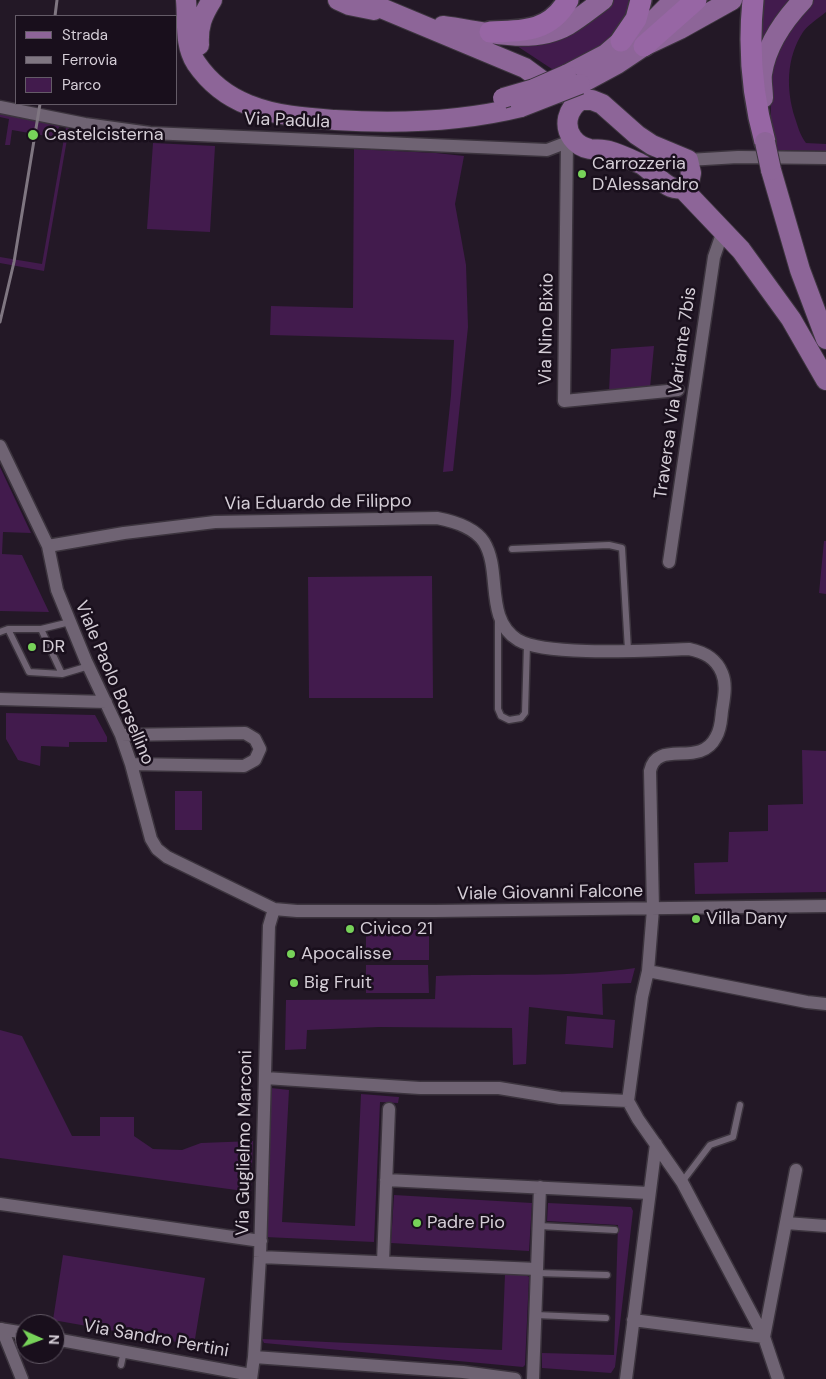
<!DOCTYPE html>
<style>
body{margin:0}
#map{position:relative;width:826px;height:1379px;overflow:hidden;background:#231826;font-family:"DM Sans",sans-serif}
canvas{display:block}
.legend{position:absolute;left:15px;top:15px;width:162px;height:90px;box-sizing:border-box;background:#190f1c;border:1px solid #645b67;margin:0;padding:6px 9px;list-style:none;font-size:15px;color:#d5ced7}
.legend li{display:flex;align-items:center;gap:10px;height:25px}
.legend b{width:25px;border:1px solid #645b67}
.north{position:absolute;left:15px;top:1314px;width:50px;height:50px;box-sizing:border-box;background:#190f1c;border:1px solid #645b67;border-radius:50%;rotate:92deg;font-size:14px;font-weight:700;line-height:20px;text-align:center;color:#d5ced7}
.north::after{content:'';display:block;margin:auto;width:18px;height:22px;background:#77d259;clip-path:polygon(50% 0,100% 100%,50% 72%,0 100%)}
</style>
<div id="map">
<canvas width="826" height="1379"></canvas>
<ul class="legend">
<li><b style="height:6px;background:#8d6598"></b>Strada</li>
<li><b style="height:6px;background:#7f7681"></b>Ferrovia</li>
<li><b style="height:14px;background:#421b4d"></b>Parco</li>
</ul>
<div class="north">N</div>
</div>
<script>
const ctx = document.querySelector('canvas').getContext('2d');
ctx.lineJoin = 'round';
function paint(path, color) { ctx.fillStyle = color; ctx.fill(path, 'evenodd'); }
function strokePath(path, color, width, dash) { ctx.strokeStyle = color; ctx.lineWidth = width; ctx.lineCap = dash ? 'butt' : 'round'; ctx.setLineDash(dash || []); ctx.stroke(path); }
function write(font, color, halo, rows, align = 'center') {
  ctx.font = font + ' "DM Sans",sans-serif'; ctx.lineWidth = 5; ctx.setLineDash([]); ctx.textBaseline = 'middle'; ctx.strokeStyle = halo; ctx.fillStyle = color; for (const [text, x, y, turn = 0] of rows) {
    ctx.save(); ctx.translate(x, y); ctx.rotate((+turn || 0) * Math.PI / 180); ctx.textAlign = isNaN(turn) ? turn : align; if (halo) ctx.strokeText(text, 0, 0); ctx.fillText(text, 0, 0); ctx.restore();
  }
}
const green = new Path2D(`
 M612 0H638L627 29 558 73 517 46V44Z
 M759 0H796L769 40 757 44Z
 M814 0H826V12C819 18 809 24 803 32 786 58 786 90 795 118 798 127 800 135 806 143L826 144V151L776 150 771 120 770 77 774 61 796 17Z
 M0 114 60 126 52 137 12 130 10 145H5L9 119 0 117Z
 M66 127 69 128 44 271 0 263V257L42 264Z
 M153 143 215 146 210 232 147 229Z
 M354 149 436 153 464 156 455 204 466 265 468 327 453 471 443 472 451 395 454 340 270 335 271 306 353 308Z
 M654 346 650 388 609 392 611 349Z
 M0 467 31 533 3 532 2 554 22 555 49 612 0 611Z
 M824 541H826V594L819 593Z
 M432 576 433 698H309L308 577Z
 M6 713 95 715 107 737V742H69V747L41 746 40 766 18 760 6 739Z
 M802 750 826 751V892L695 894 694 863 728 862 729 832 768 831V805L803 804Z
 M202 791V830H175V791Z
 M366 930H429V960H366Z
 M366 965H428L429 993H366Z
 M635 968 631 983 602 984 603 1015 529 1007 526 1064 513 1065 512 1028 379 1027 307 1030 306 1049 285 1050 286 1000 435 999 436 976C502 973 569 978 635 968Z
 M567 1016 615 1020 613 1048 565 1044Z
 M0 1030 22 1036 72 1136H100V1117H134V1136L153 1149 182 1150 201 1143 253 1141 251 1192 0 1158Z
 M271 1088 289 1090 282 1222 355 1226 361 1094 399 1097 398 1103 380 1102 374 1242 265 1237 270 1090Z
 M394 1195 532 1203 529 1251 391 1243Z
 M548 1203 631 1207 633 1211 615 1367 611 1373 542 1368V1353L614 1355 618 1225 547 1221Z
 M63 1255 205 1278 194 1345 53 1320Z
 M505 1274 526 1275 529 1277 525 1365 523 1367 264 1343 262 1339 502 1350Z`);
const service = new Path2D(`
 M512 549 609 545 622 548 628 650
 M498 620V709L501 716 509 720 521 718 525 713 527 644
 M70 622 41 629H8L29 672 62 674 89 666
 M41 629 62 674
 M0 632 8 629
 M682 1182 710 1145 733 1137 740 1105
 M539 1226 615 1230
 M537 1273 607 1275
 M536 1315 606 1318
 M121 1365 124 1351`);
const minor = new Path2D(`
 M0 107 85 124 150 133 547 150 573 140
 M567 142 564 401 678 390
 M688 160 738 157 826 158
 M0 446 48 546 57 590 86 661 121 735 131 764 151 839 157 849 167 857 274 909 297 911H435L826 906
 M48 546 124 533 215 522 437 518C453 521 475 528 484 542 502 571 484 619 518 640 547 657 652 650 689 649 704 652 716 658 722 673 727 685 724 698 722 711 721 720 721 729 716 737 700 769 657 738 650 771L653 909 648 971 642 997 628 1101 638 1119 682 1182 764 1337 778 1379
 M669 562 714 257 723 231
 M0 699 106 702
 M121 735 245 733 255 739 260 749 255 760 244 766 131 764
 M648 971 807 1002 826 1004
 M265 1078 420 1088H499L560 1098 628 1101
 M386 1180 649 1193
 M0 1204 261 1241
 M786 1223 826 1226
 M260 1257 537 1269
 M383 1262 389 1109
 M633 1320 764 1337
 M0 1329 25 1333
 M2 1329 22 1379
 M764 1337 796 1170
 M55 1339 251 1375
 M254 1357 463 1372 515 1379
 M251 1379 254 1357 260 1257 269 926 274 909
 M533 1379 540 1187
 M626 1379 656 1144`);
const primary = new Path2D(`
 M186 0C188 22 184 44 196 63 209 82 228 97 249 105 276 116 307 118 335 120 397 124 460 122 521 107
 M338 0 349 5 374 10
 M362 0 525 68 559 93
 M443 26C484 31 531 46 568 25 580 18 592 8 603 0
 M199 45C198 26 202 16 212 0
 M566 75 606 54 621 41 638 32 657 17 674 0
 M580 84 617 64 644 46 680 29 732 0
 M763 98C763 90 761 81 762 74 766 46 784 20 803 0
 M581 100H592L602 104 637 135 652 145 688 160 691 173 689 183C671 200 656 172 641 164 630 159 620 154 609 151 603 149 596 150 590 149 575 146 565 133 568 118 570 110 574 104 581 100Z
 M771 170 800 270 826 339
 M682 188 741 250 791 319 826 380`);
const trunk = new Path2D(`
 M753 0C748 49 752 95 765 142
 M490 32C523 31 550 32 568 0
 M621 41 636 19 641 0
 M644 46 696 0`);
const rail = new Path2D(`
 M55 16 57 0
 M0 322 14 262 40 104`);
const primaryBridge = new Path2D(`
 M503 98 534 89 566 75
 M521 107 580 84
 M765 142 771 170`);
const markers = [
 [33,135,6,"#77d259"],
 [582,174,5,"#77d259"],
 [32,647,5,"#77d259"],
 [696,919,5,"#77d259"],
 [350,929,5,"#77d259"],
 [291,954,5,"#77d259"],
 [294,983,5,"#77d259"],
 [417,1223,5,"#77d259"]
];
const streetNames = [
 ["Via Padula",287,121,2],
 ["Via Nino Bixio",547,329,-89],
 ["Traversa Via Variante 7bis",676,393,-82],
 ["Via Eduardo de Filippo",318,503,-1],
 ["Viale Paolo Borsellino",114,683,67],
 ["Viale Giovanni Falcone",550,893,-1],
 ["Via Guglielmo Marconi",245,1143,-89],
 ["Via Sandro Pertini",156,1339,10]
];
const poiNames = [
 ["Castelcisterna",44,135],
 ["Carrozzeria",592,164],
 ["D'Alessandro",592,185],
 ["DR",42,647],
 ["Villa Dany",706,919],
 ["Civico 21",360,929],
 ["Apocalisse",301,954],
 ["Big Fruit",304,983],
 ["Padre Pio",427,1223]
];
paint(green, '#421b4d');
strokePath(service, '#3c343e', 9);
strokePath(minor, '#3c343e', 15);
strokePath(primary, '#3c343e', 22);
strokePath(trunk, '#3c343e', 24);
strokePath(service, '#6f6373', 6);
strokePath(minor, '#6f6373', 12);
strokePath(primary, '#8d6598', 20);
strokePath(trunk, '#9766a4', 21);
strokePath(rail, '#7f7681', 3);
strokePath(primaryBridge, '#3c343e', 22, []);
strokePath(primaryBridge, '#8d6598', 20);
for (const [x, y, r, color] of markers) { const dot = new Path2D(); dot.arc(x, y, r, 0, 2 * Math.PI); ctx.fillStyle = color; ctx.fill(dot); strokePath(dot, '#190f1c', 2); }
write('18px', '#d5ced7', '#190f1c', streetNames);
write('18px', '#d5ced7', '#190f1c', poiNames, 'left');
</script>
